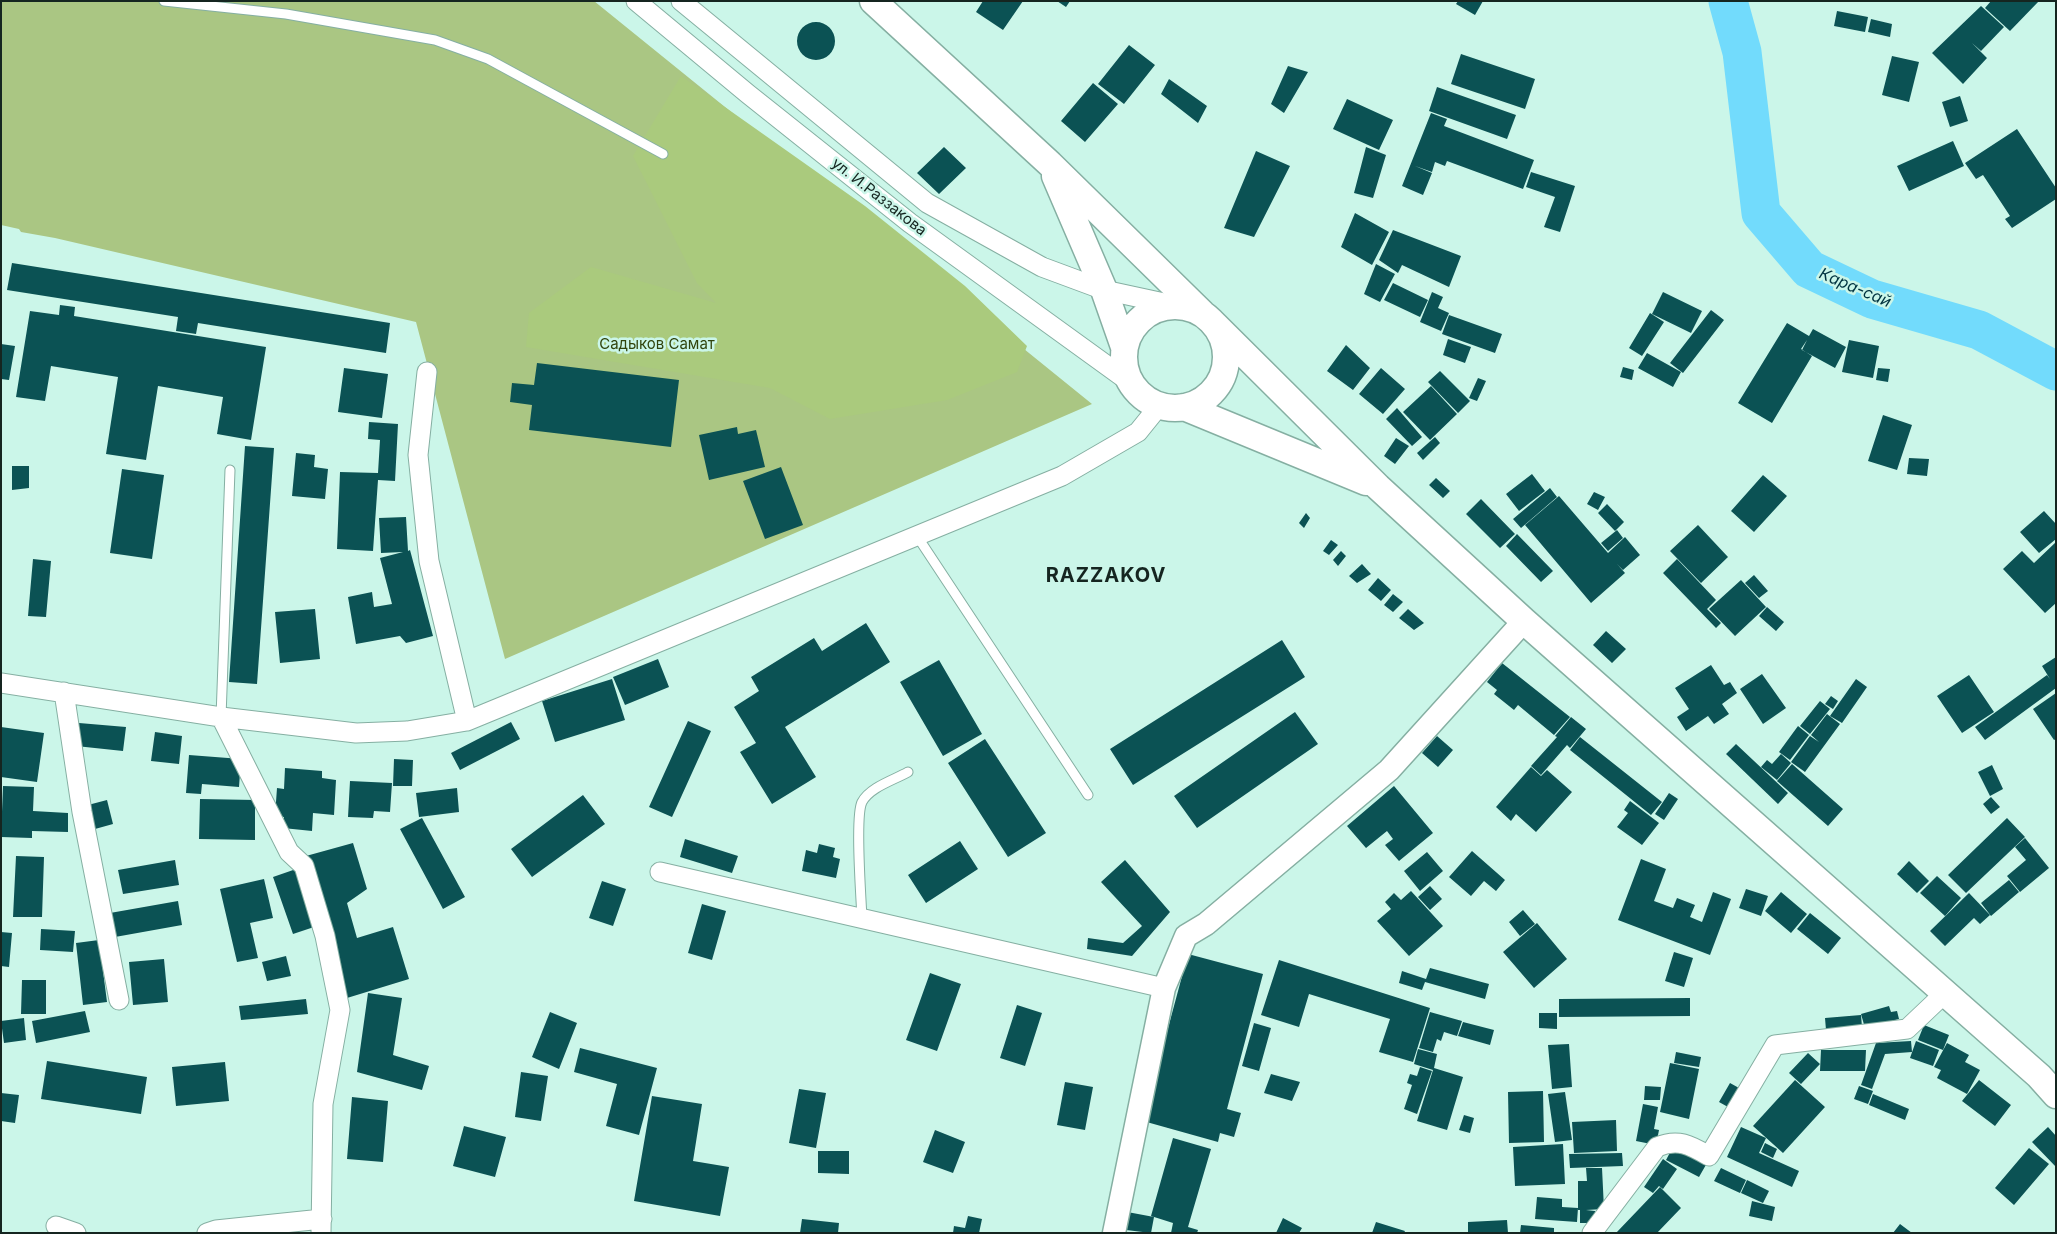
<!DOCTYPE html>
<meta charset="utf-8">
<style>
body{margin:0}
#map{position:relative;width:2057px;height:1234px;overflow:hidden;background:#cbf6e9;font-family:Inter,sans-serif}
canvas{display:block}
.frame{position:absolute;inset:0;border:2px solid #152520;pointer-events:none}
</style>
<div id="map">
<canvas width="2057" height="1234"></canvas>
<div class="frame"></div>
</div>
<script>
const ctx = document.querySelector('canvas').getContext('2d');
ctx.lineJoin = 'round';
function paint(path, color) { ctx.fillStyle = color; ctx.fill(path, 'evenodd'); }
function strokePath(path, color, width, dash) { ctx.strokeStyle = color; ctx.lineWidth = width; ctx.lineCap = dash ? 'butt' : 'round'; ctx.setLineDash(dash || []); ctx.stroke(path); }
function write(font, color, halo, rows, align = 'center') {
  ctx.font = font + ' Inter,sans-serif'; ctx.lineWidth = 5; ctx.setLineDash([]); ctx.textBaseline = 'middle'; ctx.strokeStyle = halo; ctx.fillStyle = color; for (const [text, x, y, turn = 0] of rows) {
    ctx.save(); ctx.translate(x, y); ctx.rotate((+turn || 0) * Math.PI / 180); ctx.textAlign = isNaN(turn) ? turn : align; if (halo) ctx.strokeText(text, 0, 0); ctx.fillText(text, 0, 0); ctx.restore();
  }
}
const green = new Path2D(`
 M1 1H594L1092 404 505 659 416 322 55 238 21 232 19 229 1 225Z`);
const forest = new Path2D(`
 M681 76 865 206 965 286 1027 346 1017 372 947 400 830 419 770 388 526 347 529 313 591 267 716 303 697 283 633 156Z`);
const river = new Path2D(`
 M1728 1 1742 52 1761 213 1809 269 1872 299 1979 330 2056 371`);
const building = new Path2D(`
 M983 1H1023L1003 30 976 12Z
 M1057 1H1070L1066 7Z
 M1458 1H1483L1475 15 1456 4Z
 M1991 1H2039L2010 31 1985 8Z
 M1981 6 2004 27 1981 51 1972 43 1987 58 1963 84 1932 53Z
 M1837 11 1868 17 1865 32 1834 26Z
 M1871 19 1892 24 1890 37 1868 32Z
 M797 41a19 19 0 1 1 38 0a19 19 0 1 1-38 0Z
 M1129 45 1155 65 1124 104 1098 84Z
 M1461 54 1535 79 1525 109 1451 84Z
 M1892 56 1919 62 1909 102 1882 95Z
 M1288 66 1308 72 1284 113 1271 104Z
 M1169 79 1207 106 1198 123 1161 94Z
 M1093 83 1118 104 1085 142 1061 121Z
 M1437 87 1516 115 1507 139 1429 111Z
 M1960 96 1968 121 1950 127 1942 102Z
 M1347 99 1393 120 1379 150 1333 129Z
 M1431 113 1447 119 1444 126 1534 160 1523 189 1447 161 1445 166 1435 162 1432 172 1415 166 1432 173 1423 195 1402 186Z
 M2017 129 2056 188V199L2012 228 2005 219 2010 216 1983 175 1976 179 1965 163Z
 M1953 141 1964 166 1909 191 1897 166Z
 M944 147 966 168 939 194 917 173Z
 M1366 147 1386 155 1373 198 1354 193Z
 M1256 151 1290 166 1254 237 1224 228Z
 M1531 172 1575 186 1560 232 1544 227 1555 197 1526 187Z
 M1355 213 1389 232 1372 265 1341 247Z
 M1393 230 1461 256 1449 287 1402 265 1398 273 1379 260Z
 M12 263 390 323 386 353 198 323 196 334 176 331 178 317 7 290Z
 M1376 264 1395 274 1380 302 1364 294Z
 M1393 283 1428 300 1420 317 1384 300Z
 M1432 292 1443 297 1438 308 1449 313 1441 331 1420 322Z
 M1663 292 1702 311 1691 333 1652 314Z
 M60 305 75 307 74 316 266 347 251 440 217 434 223 397 158 386 146 460 106 454 118 377 51 366 45 401 16 397 30 311 59 315Z
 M1711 310 1724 320 1683 373 1670 363Z
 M1650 313 1664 322 1642 356 1629 348Z
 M1449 315 1502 334 1495 353 1442 334Z
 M1787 323 1809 336 1813 329 1846 347 1835 368 1802 350 1807 340 1801 349 1812 356 1772 423 1738 403Z
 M1448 339 1471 347 1465 363 1443 355Z
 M1849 340 1879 346 1873 378 1842 372Z
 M1 344 15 346 9 380 1 379Z
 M1346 345 1370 368 1353 390 1327 371Z
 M1647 353 1681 372 1673 387 1638 368Z
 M537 363 679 380 671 447 529 430 532 405 510 402 512 383 534 385Z
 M1623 367 1634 370 1632 380 1620 377Z
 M344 368 388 374 382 418 338 412Z
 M1381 368 1405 389 1383 414 1359 394Z
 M1878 368 1890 369 1888 382 1876 380Z
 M1440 371 1470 401 1458 413 1428 382Z
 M1478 378 1486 381 1477 401 1469 398Z
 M1431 386 1457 414 1430 440 1403 412Z
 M1397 408 1422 437 1412 446 1386 419Z
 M1883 415 1912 425 1897 470 1868 461Z
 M369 422 398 424 395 481 378 480 373 551 337 549 340 472 378 473 380 440 368 439Z
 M737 427 738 434 756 430 765 467 709 480 699 435Z
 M1435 437 1440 443 1423 460 1417 453Z
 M1396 438 1409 446 1395 464 1384 456Z
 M245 446 274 448 257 684 229 682Z
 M296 453 315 455 314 467 328 469 325 499 292 496Z
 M1909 458 1929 459 1927 476 1907 474Z
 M12 466H29V488L12 490Z
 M781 467 803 525 765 539 743 481Z
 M122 469 164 475 152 559 110 553Z
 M1532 474 1545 491 1519 511 1506 494Z
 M1763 475 1787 496 1754 532 1731 511Z
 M1436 478 1450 491 1443 498 1429 485Z
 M1550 488 1557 497 1521 528 1513 519Z
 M1594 492 1605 497 1598 510 1587 504Z
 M1559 496 1608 553 1625 537 1640 555 1623 570 1617 564 1625 573 1591 603 1525 525Z
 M1481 499 1515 534 1500 548 1466 514Z
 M1607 504 1624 522 1615 531 1598 513Z
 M2044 511 2056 524V539L2039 553 2020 532Z
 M1306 513 1310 518 1304 528 1299 523Z
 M406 517 408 551 410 550 433 636 406 643 400 636 356 644 348 597 372 592 374 607 392 604 380 558 403 552 381 553 379 518Z
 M1698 525 1728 557 1701 583 1670 551Z
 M1617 530 1623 538 1608 551 1601 543Z
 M1517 534 1553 571 1541 582 1506 546Z
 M1331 540 1338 545 1329 555 1323 551Z
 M2056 542V603L2045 613 2003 569 2022 551 2034 563Z
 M1341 551 1346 556 1338 566 1333 560Z
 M33 559 51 561 46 617 28 616Z
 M1677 559 1716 600 1707 609 1721 623 1716 628 1663 573Z
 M1362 564 1371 574 1357 583 1349 576Z
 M1754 575 1768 591 1759 598 1745 583Z
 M1378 578 1391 590 1381 601 1368 590Z
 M1741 580 1766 607 1735 636 1709 609Z
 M1393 594 1403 602 1393 612 1384 605Z
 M1767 607 1784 622 1776 631 1759 616Z
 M315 609 320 659 280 663 275 612Z
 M1408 609 1424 623 1414 630 1399 618Z
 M866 623 890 662 785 727 816 777 772 804 740 752 756 743 734 707 759 691 751 677 814 638 822 651Z
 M1606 631 1626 649 1612 663 1593 645Z
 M1282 640 1305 677 1133 785 1110 749Z
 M2056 657V688L1985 740 1975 727 2047 675 2050 679 2042 666Z
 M658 659 669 687 625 705 613 677Z
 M939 660 982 734 943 756 900 682Z
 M1502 663 1570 717 1554 735 1518 705 1514 710 1494 694 1497 690 1487 682Z
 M1711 665 1724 685 1730 682 1737 693 1722 704 1729 714 1714 724 1708 716 1686 731 1677 717 1689 709 1675 688Z
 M1762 674 1786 708 1763 724 1740 689Z
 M1969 675 1994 712 1962 733 1937 696Z
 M612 679 625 720 555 742 542 701Z
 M1856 679 1867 687 1842 723 1830 716Z
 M2056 693V739L2054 740 2033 709Z
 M1831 696 1838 701 1833 709 1825 704Z
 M1820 701 1830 709 1810 734 1800 726Z
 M1295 712 1318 744 1197 828 1174 796Z
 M1827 714 1840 724 1805 772 1791 762 1810 736 1819 742 1811 735Z
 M1571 717 1586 729 1570 748 1567 745 1541 775 1531 766 1557 737 1555 736Z
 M688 721 711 731 672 817 649 807Z
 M511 722 520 739 460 770 451 753Z
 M79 723 126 727 123 751 76 746Z
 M1798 726 1809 735 1790 760 1779 752Z
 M1 727 44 733 37 782 1 777Z
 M155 732 182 736 179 764 151 761Z
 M1437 736 1453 750 1438 767 1422 753Z
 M1580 737 1662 802 1651 815 1570 750Z
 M985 739 1046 833 1008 857 948 763Z
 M1736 744 1788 793 1778 804 1726 754Z
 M1781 754 1791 763 1777 780 1761 767 1767 760 1772 764Z
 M189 755 241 759 239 787 202 784 201 794 186 793Z
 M394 759 413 760 412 786H393Z
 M1792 764 1843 809 1828 826 1777 781Z
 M1992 765 2003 789 1990 796 1978 772Z
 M1531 767 1541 776 1547 770 1572 792 1536 832 1516 814 1511 821 1496 807Z
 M285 768 322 771V778L336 780 334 815 313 813 312 831 283 828 284 817 275 816 277 788 284 789Z
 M350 781 392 783 390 812 374 811 373 818 348 817Z
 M3 786 34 787 33 811 68 813V832L32 831V838L1 837Z
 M1394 786 1433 833 1399 861 1385 845 1393 839 1387 831 1366 848 1347 826Z
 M457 788 459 812 419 817 416 793Z
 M1669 793 1678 799 1664 820 1655 814Z
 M583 795 605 824 532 877 511 849Z
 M1991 797 2000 807 1991 814 1983 804Z
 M200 799 255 800V840L199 839Z
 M107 800 113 824 95 829 88 805Z
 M1630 801 1659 823 1642 845 1617 827 1628 813 1624 810Z
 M422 818 465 897 443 909 400 829Z
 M2007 818 2025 837 1966 893 1948 875Z
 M2025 838 2049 868 2020 892 2007 876 2026 860 2015 847Z
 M685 839 738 856 732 873 680 857Z
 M960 841 978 869 926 903 908 875Z
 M353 843 367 889 347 903 357 938 393 927 409 979 347 998 306 856Z
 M819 844 835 848 833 857 840 859 836 878 802 871 806 850 817 853Z
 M1472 851 1505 880 1496 891 1484 881 1471 896 1449 877Z
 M1427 852 1443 871 1420 891 1404 871Z
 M16 856 44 857 42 917H13Z
 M1641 859 1666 869 1654 901 1673 908 1677 898 1695 905 1690 917 1702 922 1713 892 1731 899 1710 955 1618 920Z
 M175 860 179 885 123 894 118 870Z
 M1125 860 1170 912 1132 956 1087 949 1088 938 1123 943 1142 926 1101 882Z
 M1909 861 1929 881 1917 893 1897 874Z
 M299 868 320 925 293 934 273 877Z
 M1937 876 1961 898 1945 916 1920 893Z
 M264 879 273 918 250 923 258 958 237 962 220 889Z
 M2009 880 2019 892 1991 916 1981 903Z
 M602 881 626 889 613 926 589 918Z
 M1430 886 1442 899 1430 910 1418 897Z
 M1746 889 1768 896 1761 916 1739 908Z
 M1411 891 1443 926 1409 956 1377 921 1391 909 1385 902 1394 893 1401 900Z
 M1781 892 1807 914 1791 933 1765 911Z
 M1969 893 1990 915 1980 924 1974 918 1945 946 1930 931Z
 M178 901 182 925 115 937 110 913Z
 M702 904 726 911 712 960 688 953Z
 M1523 910 1535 924 1520 936 1509 922Z
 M1810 913 1841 938 1828 954 1797 929Z
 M1537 923 1567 959 1534 988 1503 952Z
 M41 929 75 931 73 952 40 950Z
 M1 932 12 933 9 967 1 966Z
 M99 940 107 1002 83 1005 76 943Z
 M1674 952 1693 958 1684 987 1665 981Z
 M1188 954 1263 974 1227 1109 1241 1113 1234 1137 1220 1133 1218 1142 1143 1121Z
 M286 956 291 976 267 981 262 962Z
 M164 959 168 1002 133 1005 129 962Z
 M1279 960 1430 1008 1413 1062 1379 1052 1390 1019 1309 994 1299 1027 1261 1015Z
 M1430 968 1489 984 1485 999 1425 982 1422 990 1399 983 1402 971 1426 979Z
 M930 973 961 984 937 1051 906 1040Z
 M22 980H46V1014H21Z
 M368 993 402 998 393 1055 429 1066 422 1090 357 1072Z
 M1690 998V1016L1559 1017V999Z
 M306 999 308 1014 241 1020 239 1006Z
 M1017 1005 1042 1013 1025 1066 1000 1058Z
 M1889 1006 1891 1012 1897 1011 1899 1019 1865 1028 1861 1014Z
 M85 1011 90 1032 36 1043 32 1021Z
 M550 1012 577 1023 559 1069 532 1057Z
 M1430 1012 1462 1021 1457 1036 1444 1032 1441 1041 1437 1039 1433 1052 1419 1048Z
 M1539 1013H1557V1029L1539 1028Z
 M1861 1015 1862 1027 1826 1030 1825 1018Z
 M24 1018 26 1040 4 1043 1 1021Z
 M1463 1022 1494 1030 1490 1045 1458 1036Z
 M1254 1023 1271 1028 1259 1071 1242 1066Z
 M1924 1025 1949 1035 1943 1050 1918 1040Z
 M1911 1041 1912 1052 1885 1054 1872 1089 1861 1085 1876 1043Z
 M1916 1041 1939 1050 1933 1066 1910 1058Z
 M1947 1043 1969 1055 1965 1062 1980 1070 1967 1094 1937 1078 1941 1070 1934 1067Z
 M1569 1044 1572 1087 1552 1089 1548 1045Z
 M580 1048 657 1068 639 1135 606 1126 617 1084 574 1072Z
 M1418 1049 1437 1054 1434 1068 1463 1077 1447 1130 1417 1121 1433 1070 1414 1064Z
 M1821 1050H1866L1865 1071H1820Z
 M1676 1052 1701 1057 1699 1067 1674 1063Z
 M1808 1053 1820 1064 1801 1084 1789 1073Z
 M47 1061 147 1077 141 1114 41 1099Z
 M225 1062 229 1101 176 1106 172 1067Z
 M1670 1063 1699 1069 1689 1119 1660 1112Z
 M1420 1067 1432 1071 1417 1114 1404 1109 1412 1085 1407 1083 1410 1074 1417 1076Z
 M521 1072 548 1076 541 1121 515 1117Z
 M1271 1074 1300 1082 1292 1101 1264 1093Z
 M1795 1080 1825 1107 1783 1153 1753 1126Z
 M1979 1080 2011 1105 1995 1126 1962 1101Z
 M1065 1082 1093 1087 1085 1130 1057 1125Z
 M1730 1083 1739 1088 1728 1107 1719 1102Z
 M1645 1086 1661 1087 1660 1100H1644Z
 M1859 1086 1873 1091 1868 1104 1854 1099Z
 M799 1089 826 1093 816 1148 789 1143Z
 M1543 1091 1544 1142 1509 1143 1508 1092Z
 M1565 1092 1572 1140 1555 1142 1548 1094Z
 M1 1093 19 1095 15 1123 1 1121Z
 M1873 1094 1909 1109 1905 1120 1869 1105Z
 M652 1096 702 1104 693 1161 729 1167 720 1216 634 1201Z
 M352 1097 388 1101 383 1162 347 1159Z
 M1643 1104 1658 1107 1654 1129 1659 1130 1656 1145 1636 1141Z
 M1464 1115 1474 1118 1470 1133 1459 1130Z
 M1616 1120 1617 1151 1574 1153 1572 1122Z
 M464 1126 506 1137 495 1177 453 1166Z
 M1741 1127 1766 1138 1759 1153 1799 1171 1792 1187 1727 1157Z
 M2048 1127 2056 1136V1167L2032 1142Z
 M935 1130 965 1142 953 1173 923 1162Z
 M1173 1138 1211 1149 1188 1227 1198 1230 1197 1233H1171L1173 1223 1151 1216Z
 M1765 1143 1777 1149 1773 1158 1761 1152Z
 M1563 1144 1565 1184 1515 1186 1513 1147Z
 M1674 1145 1707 1163 1699 1177 1666 1160Z
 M2029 1148 2049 1164 2014 1205 1995 1188Z
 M818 1151H849V1174L818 1173Z
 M1622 1153 1623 1166 1570 1168 1569 1154Z
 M1663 1159 1677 1169 1663 1189 1659 1186 1653 1193 1644 1187Z
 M1586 1168H1602L1604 1209 1586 1210 1595 1211V1223H1580V1210H1578V1181H1587Z
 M1721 1168 1746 1180 1740 1193 1714 1181Z
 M1747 1180 1769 1191 1763 1203 1741 1193Z
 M1660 1187 1681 1208 1657 1233H1616Z
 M1537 1197 1562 1199V1207L1578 1208 1577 1222 1535 1219Z
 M1752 1201 1775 1207 1772 1221 1749 1216Z
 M1122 1211 1154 1217 1151 1233 1118 1229Z
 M968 1216 982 1219 979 1233H953L954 1226 965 1228Z
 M1283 1218 1302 1228 1299 1233H1276Z
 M802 1219 839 1223 838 1233H800Z
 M1507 1220 1508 1233H1468V1222Z
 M1376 1222 1405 1231 1404 1233H1372Z
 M1900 1224 1912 1233H1893Z
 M1521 1225 1554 1228V1233H1520Z`);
const service = new Path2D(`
 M164 1 286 14 435 40 488 59 663 154
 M917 536 1088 795
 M221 717 230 470
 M862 918C861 897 855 816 862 802 870 787 894 780 908 772`);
const minor = new Path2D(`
 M636 1 748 94 910 223 1131 383
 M681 1 927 203 1042 267 1104 290 1178 306
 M427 372 418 455 429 561 467 721
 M1 683 221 717 356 733 407 731 467 721 1062 476 1138 432 1159 406
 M64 692 82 812 119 1000
 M221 717 289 852 304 866 325 936 340 1010 323 1104 321 1233
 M660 872 1164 988
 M56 1226 76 1233
 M207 1233 216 1230 322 1219
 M1592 1233 1657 1147C1678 1138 1690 1145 1709 1156L1775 1045 1907 1029 1945 993`);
const tertiary = new Path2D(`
 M1114 1233 1164 988 1186 936 1206 924 1389 770 1524 621`);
const secondary = new Path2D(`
 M873 1 1050 164 1202 313
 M1055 176 1104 290 1124 347
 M1124 357a51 51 0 1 1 102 0a51 51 0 1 1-102 0Z
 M1211 321 1378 487 1524 621 2039 1076 2056 1095
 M1184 407 1366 482`);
const streetNames = [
 ["ул. И.Раззакова",879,197,38]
];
const parkNames = [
 ["Садыков Самат",657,344]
];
const waterNames = [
 ["Кара-сай",1855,288,23]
];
const districtNames = [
 ["RAZZAKOV",1106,576]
];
paint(green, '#aac683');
paint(forest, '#aaca7d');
strokePath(river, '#72dbfc', 39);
paint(building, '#0b5254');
strokePath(service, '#85afa2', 11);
strokePath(minor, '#85afa2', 21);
strokePath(tertiary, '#85afa2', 25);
strokePath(secondary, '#85afa2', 29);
strokePath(service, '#fff', 9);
strokePath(minor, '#fff', 19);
strokePath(tertiary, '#fff', 22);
strokePath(secondary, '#fff', 26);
write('15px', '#152520', '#cbf6e9', streetNames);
write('15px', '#31440d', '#cbf6e9', parkNames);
write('italic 16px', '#003340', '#cbf6e9', waterNames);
ctx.letterSpacing = '1px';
write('bold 20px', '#152520', '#cbf6e9', districtNames);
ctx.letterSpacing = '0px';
</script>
